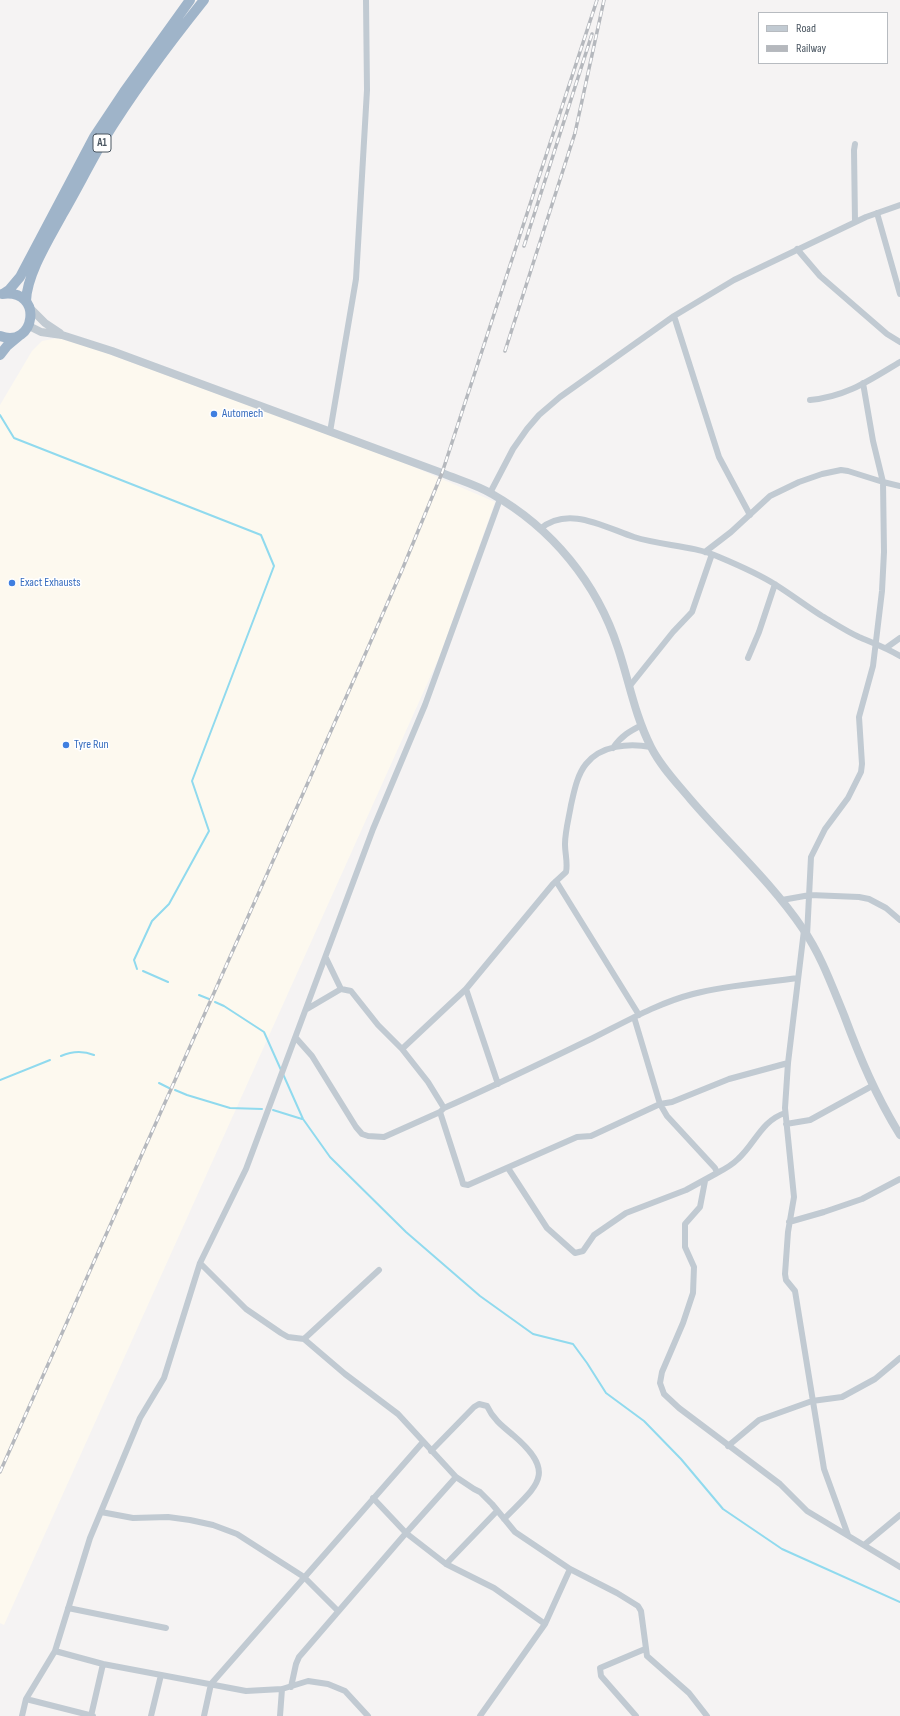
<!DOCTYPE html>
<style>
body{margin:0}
#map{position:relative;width:900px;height:1716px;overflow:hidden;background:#f5f3f3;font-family:"Sofia Sans Condensed",sans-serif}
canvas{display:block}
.legend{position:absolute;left:758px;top:12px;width:130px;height:52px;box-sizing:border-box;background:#fff;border:1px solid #b7bbc0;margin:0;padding:5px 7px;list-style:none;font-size:12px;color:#4a5661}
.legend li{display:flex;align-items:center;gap:8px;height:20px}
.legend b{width:20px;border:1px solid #b7bbc0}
</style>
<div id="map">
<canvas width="900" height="1716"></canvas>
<ul class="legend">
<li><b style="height:5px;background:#c1cad2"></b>Road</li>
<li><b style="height:5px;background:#b5b8bd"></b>Railway</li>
</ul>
</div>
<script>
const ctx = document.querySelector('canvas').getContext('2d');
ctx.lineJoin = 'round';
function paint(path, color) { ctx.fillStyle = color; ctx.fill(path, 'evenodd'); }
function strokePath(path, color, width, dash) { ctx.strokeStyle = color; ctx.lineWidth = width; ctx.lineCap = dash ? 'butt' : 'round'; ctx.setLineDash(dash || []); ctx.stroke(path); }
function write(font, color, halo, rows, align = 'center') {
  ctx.font = font + ' "Sofia Sans Condensed",sans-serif'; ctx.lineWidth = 3; ctx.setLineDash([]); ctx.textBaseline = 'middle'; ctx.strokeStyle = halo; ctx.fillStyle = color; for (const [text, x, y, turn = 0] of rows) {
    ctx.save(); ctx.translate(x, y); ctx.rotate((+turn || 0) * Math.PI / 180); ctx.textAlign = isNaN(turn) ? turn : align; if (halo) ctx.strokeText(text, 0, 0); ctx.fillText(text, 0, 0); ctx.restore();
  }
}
const commercial = new Path2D(`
 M58 338 87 346 400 461 495 502 441 653 4 1625 0 1623V405L32 351 42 341Z`);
const stream = new Path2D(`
 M0 415 14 438 261 535 274 566 192 781 209 831 169 904 152 921 134 960 137 969
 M143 971 168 982
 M199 995 209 999
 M215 1002 224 1006 264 1032 281 1070
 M61 1056C72 1051 82 1050 94 1055
 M283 1074 303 1119 330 1157 406 1232 480 1296 533 1334 573 1344 587 1363 606 1393 644 1421 681 1459 723 1509 782 1549 900 1602
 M0 1080 50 1060
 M159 1083 171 1089
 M175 1090 187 1095 230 1108 262 1109
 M273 1110 302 1119`);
const minor = new Path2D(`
 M877 213 900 294
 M855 222 854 150 855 144
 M797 249 820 276 887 334 900 342
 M674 316 719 457 750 515
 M810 400C846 397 870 380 900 362
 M330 432 356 279 367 90 366 0
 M490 493 513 449 527 429 539 415 560 397 612 360 674 316 734 280 866 217 900 205
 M540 529C568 505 604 527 634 537 662 546 692 545 719 557 738 565 759 574 776 585 792 595 806 606 822 616 834 623 846 631 859 637 873 643 887 648 900 656
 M705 552 731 532 770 496 799 482 822 474 841 470 848 471 883 482 900 486
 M886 648 900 638
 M748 658 759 632 775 584
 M629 687 673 632 692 612 712 554
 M613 748C621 736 630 731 642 725
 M556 881 639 1015
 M782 900 810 895 859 897 869 899 886 908 900 920
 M804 930 788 1063 785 1108 794 1197 788 1232 785 1274 786 1280 795 1291 824 1469 848 1535
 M807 936 811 857 825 829 848 798 861 772 862 764 859 717 873 666 882 591 884 552 883 482 873 441 863 383
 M326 958 341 989 351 991 378 1025 402 1049 428 1082 444 1108
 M466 989 498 1084
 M307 1009 341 989
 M634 1017 660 1104 667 1116 715 1168 717 1173C725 1169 732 1165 738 1159 755 1144 761 1121 785 1113
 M296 1038 312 1056 356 1127 362 1134 368 1136 384 1137 440 1112 444 1108C494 1086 543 1062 593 1038 625 1022 658 1003 693 994 727 985 763 983 798 978
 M402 1049 466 989 553 884 566 872C568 863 565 854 565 844 565 832 569 817 571 805 574 792 577 775 586 764 601 745 629 743 651 747
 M440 1112 462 1180 463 1184 468 1185 577 1137 591 1136 660 1104 672 1102 729 1079 788 1063
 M786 1124 810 1120 872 1086
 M508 1168 547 1228 575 1253 583 1251 594 1235 626 1213 686 1190 717 1173
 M705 1181 700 1207 685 1224V1247L694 1267 693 1293 683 1323 662 1372 660 1383 664 1394 679 1408 780 1484 807 1511 900 1567
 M789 1222 824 1212 862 1199 900 1179
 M200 1263 246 1309 281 1333 288 1337 304 1339 345 1374 398 1414 456 1477 474 1489 480 1492 492 1504 515 1532 570 1569 617 1593 638 1606 641 1611 647 1656 689 1693 707 1716
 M304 1339 379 1270
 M728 1446 759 1420 812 1401 842 1397 875 1379 900 1358
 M431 1451 474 1407 479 1404 487 1406C493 1419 502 1426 513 1435 559 1474 536 1486 504 1519
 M373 1498 406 1533 446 1564 494 1588 545 1624
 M101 1512 133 1518 168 1517 190 1520 213 1525 237 1534 304 1577 338 1611
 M864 1545 900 1515
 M446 1564 497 1511
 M68 1608 166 1628
 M55 1651 103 1664 246 1691 282 1689 308 1681 328 1684 345 1691 368 1716
 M291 1687 296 1664 299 1657 406 1533 456 1477
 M26 1699 93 1716
 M22 1716 26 1699 55 1651 90 1538 140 1418 164 1378 200 1263 246 1169 373 829 425 705 500 499
 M91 1716 103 1664
 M151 1716 161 1675
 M204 1716 211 1684 423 1442
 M280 1716 282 1689
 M480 1716 545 1624 570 1569
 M636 1716 601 1676 600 1668 645 1649`);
const tertiary = new Path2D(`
 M30 308 45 323 60 333
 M29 326 41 332 62 335 112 351 442 473C459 480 477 485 492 494 552 528 597 583 618 648 629 681 635 716 651 747 661 767 677 783 691 800 728 843 771 882 803 929 821 955 832 986 844 1015 860 1058 876 1096 900 1135`);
const trunk = new Path2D(`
 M3 294 9 290 20 277 94 137 124 92 190 0
 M26 301C27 274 49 239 62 215 76 191 89 165 103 141 133 92 168 45 204 0
 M0 336C35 350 45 288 2 294
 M0 355 7 346 19 336`);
const rail = new Path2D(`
 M524 246 592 34
 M505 351 575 133 604 0
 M0 1472 360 666 402 570 442 473 597 0`);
const markers = [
 [214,414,4,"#3f7fe0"],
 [12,583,4,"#3f7fe0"],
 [66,745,4,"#3f7fe0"]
];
const shields = [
 [102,143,18]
];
const shieldNames = [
 ["A1",102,143]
];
const shopNames = [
 ["Automech",222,414],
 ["Exact Exhausts",20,583],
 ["Tyre Run",74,745]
];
paint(commercial, '#fdf9ef');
strokePath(stream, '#90daee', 2);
strokePath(minor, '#c1cad2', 6);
strokePath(tertiary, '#c1cad2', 8);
strokePath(trunk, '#9fb4c9', 10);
strokePath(rail, '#b5b8bd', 3.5);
strokePath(rail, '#fff', 2, [6]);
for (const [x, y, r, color] of markers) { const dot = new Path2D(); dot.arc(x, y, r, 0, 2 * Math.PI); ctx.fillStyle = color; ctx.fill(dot); strokePath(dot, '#fff', 1.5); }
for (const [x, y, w] of shields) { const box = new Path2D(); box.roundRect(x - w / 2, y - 9, w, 18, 3); ctx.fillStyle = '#fff'; ctx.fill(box); strokePath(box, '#4a5661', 1); }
write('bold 11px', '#4a5661', null, shieldNames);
write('12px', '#366cbe', '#fff', shopNames, 'left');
</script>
